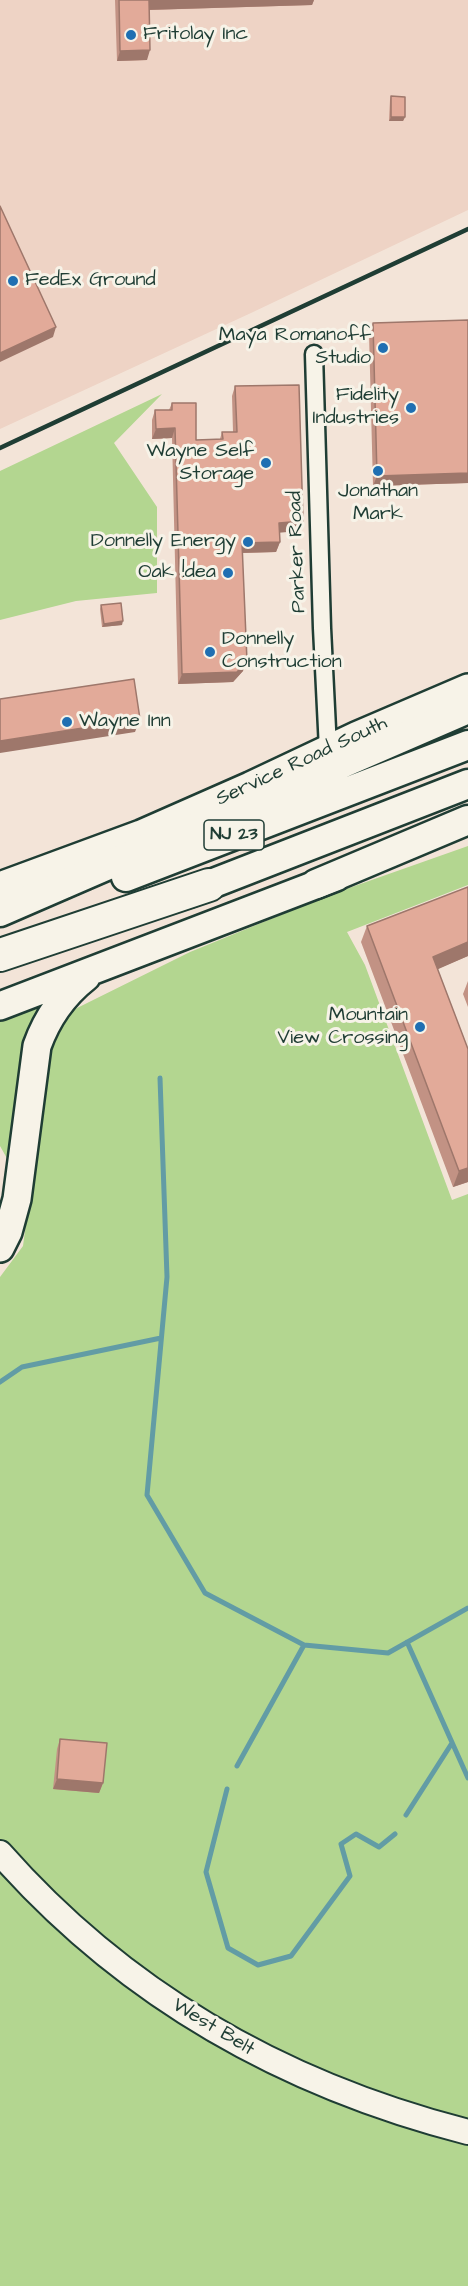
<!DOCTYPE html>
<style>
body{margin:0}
canvas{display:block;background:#f3e4d8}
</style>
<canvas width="468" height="2286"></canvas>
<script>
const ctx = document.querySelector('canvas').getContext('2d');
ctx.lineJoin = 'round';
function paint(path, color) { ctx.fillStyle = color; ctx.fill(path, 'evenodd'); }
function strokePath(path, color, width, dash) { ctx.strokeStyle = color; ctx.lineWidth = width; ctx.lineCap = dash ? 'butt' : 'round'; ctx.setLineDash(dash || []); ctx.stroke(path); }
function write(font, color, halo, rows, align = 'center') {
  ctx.font = font + ' "Architects Daughter",sans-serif'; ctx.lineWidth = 6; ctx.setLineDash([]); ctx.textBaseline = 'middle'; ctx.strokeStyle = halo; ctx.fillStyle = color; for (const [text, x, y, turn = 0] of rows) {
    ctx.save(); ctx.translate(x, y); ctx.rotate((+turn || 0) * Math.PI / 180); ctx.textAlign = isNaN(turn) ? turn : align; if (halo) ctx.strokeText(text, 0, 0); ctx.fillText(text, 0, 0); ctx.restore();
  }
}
const built = new Path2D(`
 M0 0H468V210L251 313 0 429Z`);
const green = new Path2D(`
 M162 394 114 443 157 507V593L76 601 0 620V471Z
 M468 846V885L347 932 365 965 452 1200 468 1194V2286H0V1277L23 1246 48 1055 71 1011 190 952 332 894Z
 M55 999 13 1169 0 1146V1022Z`);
const stream = new Path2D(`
 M160 1078 167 1277 147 1495 205 1593 304 1645 388 1653 468 1608
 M0 1382 22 1367 161 1338
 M407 1642 468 1778
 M237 1766 304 1645
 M227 1789 206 1872 228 1948 258 1965 291 1956 350 1876 341 1844 356 1834 379 1847 395 1834
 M406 1815 452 1743`);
const minor = new Path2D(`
 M314 354 322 628 328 749`);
const secondary = new Path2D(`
 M0 1853C126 1996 284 2085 468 2132`);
const primary = new Path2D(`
 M0 886 141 834 250 786 356 736 468 688
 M0 1006 336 877
 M0 1248 8 1232 17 1199 37 1046C47 1018 63 995 86 977`);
const trunk = new Path2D(`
 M126 877 468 745
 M316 884 468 820
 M188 893 468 784
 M0 912 468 709`);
const motorway = new Path2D(`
 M0 955 209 885`);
const rail = new Path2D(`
 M0 448 468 229`);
const wall = new Path2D(`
 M115 0H314L312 5 149 10 147 60 117 61Z
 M391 96 405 117 403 121H389L390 100Z
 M468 320V483L373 486 369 333 373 323Z
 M235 386 299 531 280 532V542L276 552 242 553 243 671 233 682 178 684 172 438 152 439V420L155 410H169L172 403 196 440 220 439 222 432H233L232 396Z
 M101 605 122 625 102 627 100 609Z
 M468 887V956L437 969 468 1049V1182L453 1187 361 942 367 926Z
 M468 981V1007L463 994Z
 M60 1739 103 1783 99 1793 53 1789 57 1749Z`);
const shadedWall = new Path2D(`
 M149 0H314L312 5 145 10Z
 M150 50 147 60 117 61 120 51Z
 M391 117H405L403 121H389Z
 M56 327 53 337 0 362V353Z
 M175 428 172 438 152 439 156 429Z
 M468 473V483L373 486 377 476Z
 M303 521 299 531 276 533 279 523Z
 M280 542 276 552 238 553 242 543Z
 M123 621 122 625 102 627 104 624Z
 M247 661 243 671 233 682 178 684 182 674Z
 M140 719 135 732 0 753V741Z
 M468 942V956L427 974 433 957Z
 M468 1168V1182L453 1187 459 1171Z
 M57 1779 103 1783 99 1793 53 1789Z`);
const building = new Path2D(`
 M119 0H149L150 50 120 51Z
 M391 96 405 97V117H391Z
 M0 206 56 327 0 353Z
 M468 320V473L377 476 373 323Z
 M299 385 303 521 279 523 280 542 242 543 247 661 237 672 182 674 175 428 156 429 155 410H172V403H196V440L223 439 222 432H237L235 386Z
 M121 603 123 621 104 624 101 605Z
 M134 679 140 719 0 741V699Z
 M468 887V942L433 957 468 1049V1168L459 1171 367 926Z
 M60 1739 107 1743 103 1783 57 1779Z`);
const markers = [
 [131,35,6,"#1f6fb2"],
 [13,281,6,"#1f6fb2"],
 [383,348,6,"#1f6fb2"],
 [411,408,6,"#1f6fb2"],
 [266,463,6,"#1f6fb2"],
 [378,471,6,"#1f6fb2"],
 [248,542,6,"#1f6fb2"],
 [228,573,6,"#1f6fb2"],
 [210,652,6,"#1f6fb2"],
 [67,722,6,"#1f6fb2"],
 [420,1027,6,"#1f6fb2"]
];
const shields = [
 [234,835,60]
];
const shieldNames = [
 ["NJ 23",234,835]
];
const poiNames = [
 ["Fritolay Inc",143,35,"left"],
 ["FedEx Ground",25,281,"left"],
 ["Maya Romanoff",371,336],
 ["Studio",371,359],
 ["Fidelity",399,396],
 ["Industries",399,419],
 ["Wayne Self",254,452],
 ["Storage",254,475],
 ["Jonathan",378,492,"center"],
 ["Mark",378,515,"center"],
 ["Donnelly Energy",236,542],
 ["Oak !dea",216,573],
 ["Donnelly",222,640,"left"],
 ["Construction",222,663,"left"],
 ["Wayne Inn",79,722,"left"],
 ["Mountain",408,1016],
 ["View Crossing",408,1039]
];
const streetNames = [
 ["Parker Road",298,552,-92],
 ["Service Road South",302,762,-25],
 ["West Belt",213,2028,31]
];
paint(built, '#eed3c5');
paint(green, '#b3d690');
strokePath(stream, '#629ca5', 5);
strokePath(minor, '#1f3d34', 21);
strokePath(secondary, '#1f3d34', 28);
strokePath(primary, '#1f3d34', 32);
strokePath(trunk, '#1f3d34', 33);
strokePath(motorway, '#1f3d34', 36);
strokePath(minor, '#f7f3e8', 16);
strokePath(secondary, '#f7f3e8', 24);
strokePath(primary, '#f7f3e8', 27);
strokePath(trunk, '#f7f3e8', 28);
strokePath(motorway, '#f7f3e8', 32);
strokePath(rail, '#1f3d34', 4.5);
paint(wall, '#c29284');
paint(shadedWall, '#9e776b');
paint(building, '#e2aa99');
strokePath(building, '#9e776b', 1.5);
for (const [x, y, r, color] of markers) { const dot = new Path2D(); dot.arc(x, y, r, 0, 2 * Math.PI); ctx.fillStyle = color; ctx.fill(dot); strokePath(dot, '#f7f3e8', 2); }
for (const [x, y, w] of shields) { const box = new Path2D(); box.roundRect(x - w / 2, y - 15, w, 30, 4.5); ctx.fillStyle = '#f7f3e8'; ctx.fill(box); strokePath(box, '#1f3d34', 1.5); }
write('bold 18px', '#1f3d34', null, shieldNames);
write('20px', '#1f3d34', '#f7f3e8', poiNames, 'right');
write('20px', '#1f3d34', '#f7f3e8', streetNames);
</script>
